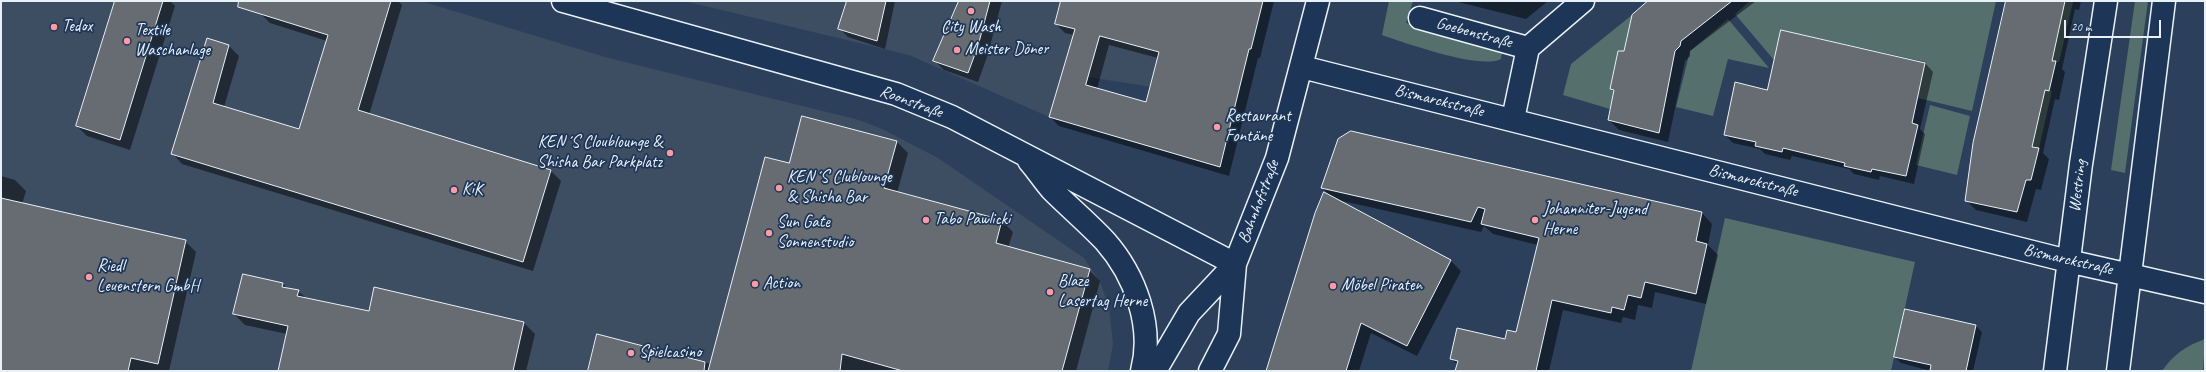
<!DOCTYPE html>
<meta charset="utf-8">
<style>
body{margin:0}
#map{position:relative;width:2206px;height:372px;overflow:hidden;background:#2c405c;font-family:Caveat,sans-serif}
canvas{display:block}
.frame{position:absolute;inset:0;border:2px solid #e8f1f8;pointer-events:none}
.scale{position:absolute;left:2064px;top:20px;width:97px;height:18px;box-sizing:border-box;border:2px solid #e8f1f8;border-top:0;padding-left:5px;font-size:12px;line-height:14px;white-space:nowrap;color:#e8f1f8;-webkit-text-stroke:3px #1d3557;paint-order:stroke}
</style>
<div id="map">
<canvas width="2206" height="372"></canvas>
<div class="frame"></div>
<div class="scale">20 m</div>
</div>
<script>
const ctx = document.querySelector('canvas').getContext('2d');
ctx.lineJoin = 'round';
function paint(path, color) { ctx.fillStyle = color; ctx.fill(path, 'evenodd'); }
function strokePath(path, color, width, dash) { ctx.strokeStyle = color; ctx.lineWidth = width; ctx.lineCap = dash ? 'butt' : 'round'; ctx.setLineDash(dash || []); ctx.stroke(path); }
function write(font, color, halo, rows, align = 'center') {
  ctx.font = font + ' Caveat,sans-serif'; ctx.lineWidth = 3.5; ctx.setLineDash([]); ctx.textBaseline = 'middle'; ctx.strokeStyle = halo; ctx.fillStyle = color; for (const [text, x, y, turn = 0] of rows) {
    ctx.save(); ctx.translate(x, y); ctx.rotate((+turn || 0) * Math.PI / 180); ctx.textAlign = isNaN(turn) ? turn : align; if (halo) ctx.strokeText(text, 0, 0); ctx.fillText(text, 0, 0); ctx.restore();
  }
}
const built = new Path2D(`
 M1 1H421L605 57 859 120 882 129 938 158 1084 258 1100 282 1109 307 1113 344 1108 371H1Z
 M684 1H1154L1254 36 1237 100 1062 73 1049 117 909 55Z`);
const green = new Path2D(`
 M1389 1H1413L1406 23 1497 50 1502 53 1501 59C1481 70 1405 43 1382 35Z
 M1750 1H1996L1972 111 1918 98 1925 62 1781 30 1774 60 1735 14Z
 M2065 1 2073 2 2059 62 2052 61Z
 M2135 1H2148L2125 173 2111 170Z
 M1632 15 1624 51H1618L1610 89 1615 90 1610 109 1563 95 1571 64Z
 M1728 19 1769 68 1728 59 1713 116 1676 107 1690 51Z
 M2045 90 2052 91 2039 148 2032 147Z
 M1930 105 1970 116 1957 175 1916 165Z
 M1725 218 1915 262 1891 371H1691Z
 M2205 339 2203 371H2162C2174 354 2186 346 2205 339Z`);
const shadow = new Path2D(`
 M116 1H170L175 6 130 150 87 136 77 126Z
 M264 1H398L402 5 369 115 551 171 561 181 533 271 182 164 173 154 207 39 229 46 239 56 224 107 300 130 327 41 270 23 260 13Z
 M848 1H895L885 49 848 37 840 29Z
 M960 1H1002L987 57 978 82 944 70 934 60Z
 M1062 1H1274L1260 58H1258L1229 176 1059 126 1050 117 1074 35 1065 33 1056 24ZM1109 45 1158 58 1147 103 1097 89Z
 M1454 1H1548L1526 19Z
 M1650 1H1756L1690 51V56L1685 61 1668 142 1619 130 1609 120 1614 92 1611 89 1624 52Z
 M2007 1H2081L2079 10 2075 9 2062 69 2065 72 2059 100 2055 99 2043 153 2049 159 2041 190 2036 189 2027 222 1976 210 1966 200Z
 M1925 63 1933 72 1920 129 1925 134 1914 184 1880 176 1879 180 1854 174 1849 169 1792 156 1790 160 1765 154 1760 149 1733 143 1725 135 1768 91Z
 M1352 132 1702 213 1712 224 1708 245 1718 255 1706 304 1655 292 1652 308 1638 305 1635 320 1623 317 1621 323 1563 310 1549 371H1456L1458 365 1451 359 1506 340 1517 333 1538 245 1493 234 1484 226 1481 232 1338 200 1451 261 1461 271 1417 356 1371 333 1359 371H1266L1329 195 1322 188Z
 M897 142 908 153 897 193 1002 221 1013 232 1008 248 1089 270 1100 281 1076 371H589L598 336 711 364 790 164Z
 M1 176 15 180 26 191 22 204 185 241 196 252 169 371H1Z
 M283 284 288 289 298 291 306 298 369 312 524 323 535 334 526 371H279L287 334 245 325 234 314Z
 M1976 326 1982 332 1973 371H1931L1901 363 1895 357Z`);
const building = new Path2D(`
 M115 1H163L120 140 76 126Z
 M239 1H391L358 110 551 170 523 262 171 154 207 38 229 45 213 103 299 129 328 35 238 7Z
 M847 1H886L877 41 838 29Z
 M959 1H990L978 46 968 73 933 61Z
 M1061 1H1263L1251 49H1249L1220 167 1049 117 1075 29 1055 24ZM1100 36 1159 52 1146 102 1086 85Z
 M1648 1H1732L1681 41 1680 46 1675 51 1659 133 1608 120 1614 90 1610 89 1618 51H1624L1632 15Z
 M2006 1H2065L2052 61H2056L2049 91 2045 90 2032 147 2039 148 2031 180H2026L2017 212 1965 201 1973 143Z
 M1781 30 1925 63 1912 123 1918 125 1906 176 1872 169 1871 172 1844 166 1845 163 1783 148 1782 152 1755 146 1756 142 1724 135 1735 82 1767 90Z
 M802 116 897 141 884 188 1002 220 996 243 1090 269 1062 371H903L842 354 840 371H708L765 157 789 163Z
 M1351 131 1702 212 1696 241 1707 244 1696 294 1645 282 1641 298 1628 295 1624 310 1612 307 1611 313 1552 300 1536 371H1455L1458 361 1450 359 1457 328 1505 339 1507 330 1516 332 1539 238 1481 224 1485 209 1478 207 1471 222 1321 188 1338 139Z
 M1324 192 1451 260 1407 346 1361 323 1346 371H1266L1315 213Z
 M1 198 186 240 158 364 131 358 128 371H1Z
 M243 274 283 283 282 287 299 290 297 296 369 311 374 287 524 322 513 371H278L288 326 233 314Z
 M1905 309 1976 325 1966 371H1930L1931 365 1894 357Z
 M597 334 705 362 704 371H588Z`);
const street = new Path2D(`
 M1420 18 1528 48
 M1513 119 1528 48 1583 1`);
const secondary = new Path2D(`
 M563 1 896 94 952 117 1235 264
 M1302 67 2068 261 2205 292
 M1029 161C1037 170 1044 181 1052 190 1069 207 1088 223 1105 241 1135 275 1154 326 1142 371
 M1155 371 1189 313 1235 264
 M1210 371 1229 334 1235 264 1277 158 1318 1
 M2055 371 2081 164 2106 1
 M2118 371 2164 1`);
const markers = [
 [971,11,4,"#ff9aa2"],
 [54,27,4,"#ff9aa2"],
 [127,41,4,"#ff9aa2"],
 [957,50,4,"#ff9aa2"],
 [1217,127,4,"#ff9aa2"],
 [670,153,4,"#ff9aa2"],
 [779,188,4,"#ff9aa2"],
 [454,190,4,"#ff9aa2"],
 [926,220,4,"#ff9aa2"],
 [1535,220,4,"#ff9aa2"],
 [769,233,4,"#ff9aa2"],
 [89,277,4,"#ff9aa2"],
 [755,284,4,"#ff9aa2"],
 [1333,286,4,"#ff9aa2"],
 [1050,292,4,"#ff9aa2"],
 [631,353,4,"#ff9aa2"]
];
const poiNames = [
 ["Tedox",62,27],
 ["City Wash",971,28,"center"],
 ["Textile",135,31],
 ["Waschanlage",135,51],
 ["Meister Döner",965,50],
 ["Restaurant",1225,117],
 ["Fontäne",1225,137],
 ["KEN´S Cloublounge &",662,143,"right"],
 ["Shisha Bar Parkplatz",662,163,"right"],
 ["KEN´S Clublounge",787,178],
 ["& Shisha Bar",787,198],
 ["KiK",462,190],
 ["Johanniter-Jugend",1543,210],
 ["Herne",1543,230],
 ["Tabo Pawlicki",934,220],
 ["Sun Gate",777,223],
 ["Sonnenstudio",777,243],
 ["Riedl",97,267],
 ["Leuenstern GmbH",97,287],
 ["Blaze",1058,282],
 ["Lasertag Herne",1058,302],
 ["Action",763,284],
 ["Möbel Piraten",1341,286],
 ["Spielcasino",639,353]
];
const streetNames = [
 ["Goebenstraße",1474,33,15],
 ["Bismarckstraße",1439,101,14],
 ["Roonstraße",911,102,20],
 ["Bismarckstraße",1753,181,14],
 ["Westring",2078,186,-83],
 ["Bahnhofstraße",1259,202,-69],
 ["Bismarckstraße",2068,260,13]
];
paint(built, '#3d4d62');
paint(green, '#556f6d');
paint(shadow, '#0007');
paint(building, '#666c71');
strokePath(building, '#e8f1f8', 1);
strokePath(street, '#e8f1f8', 25);
strokePath(secondary, '#e8f1f8', 25);
strokePath(street, '#1d3557', 22);
strokePath(secondary, '#1d3557', 22);
for (const [x, y, r, color] of markers) { const dot = new Path2D(); dot.arc(x, y, r, 0, 2 * Math.PI); ctx.fillStyle = color; ctx.fill(dot); strokePath(dot, '#1d3557', 1.5); }
write('17px', '#e8f1f8', '#1d3557', poiNames, 'left');
write('17px', '#e8f1f8', '#1d3557', streetNames);
</script>
